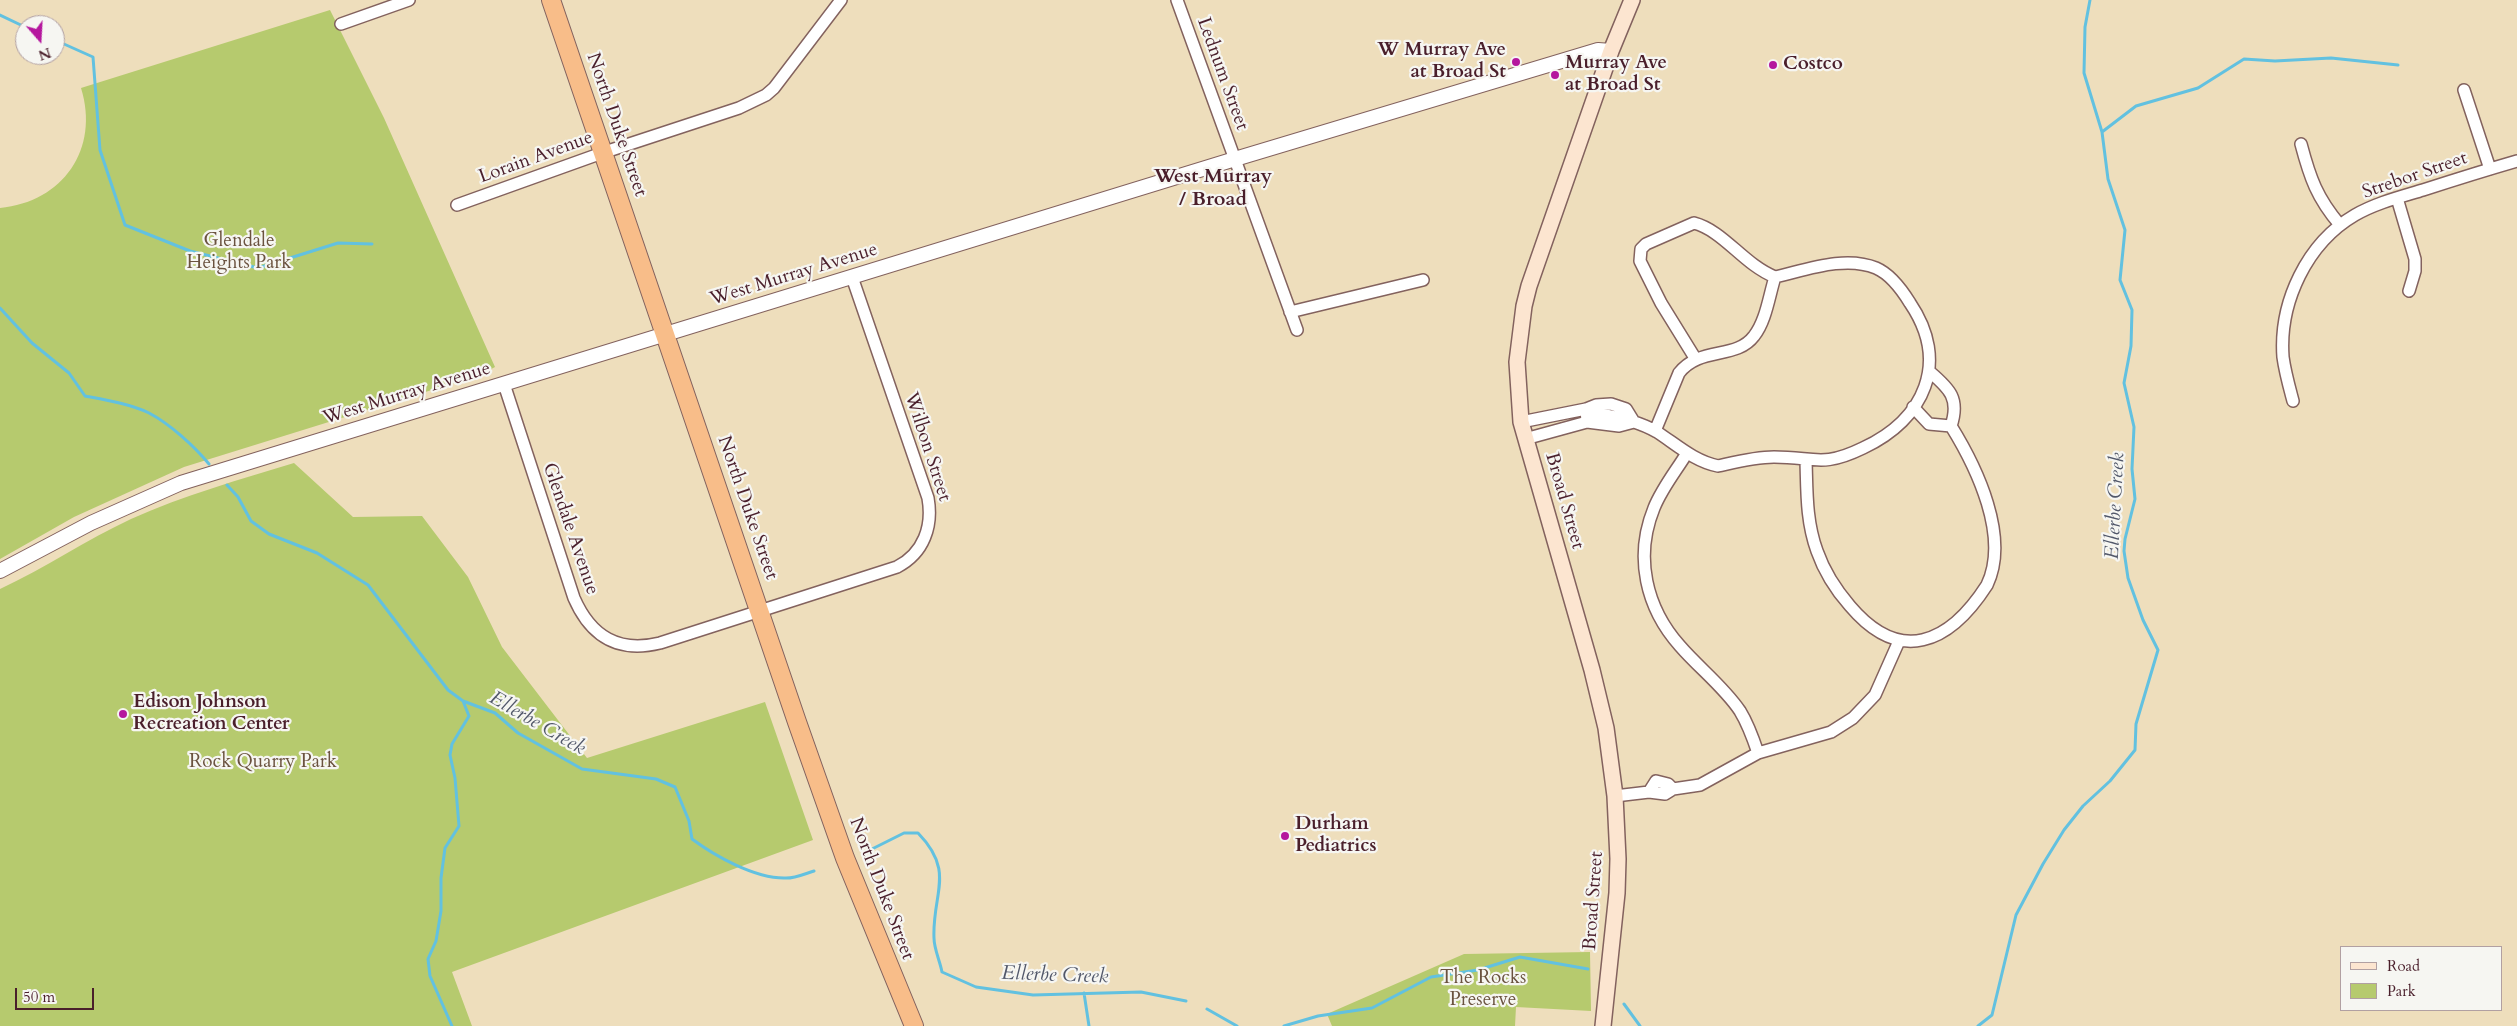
<!DOCTYPE html>
<style>
body{margin:0}
#map{position:relative;width:2517px;height:1026px;overflow:hidden;background:#eedebc;font-family:Cardo,serif}
canvas{display:block}
.legend{position:absolute;left:2340px;top:946px;width:162px;height:65px;box-sizing:border-box;background:#f6f6f2;border:1px solid #b1a0a2;margin:0;padding:6px 9px;list-style:none;font-size:15px;color:#4a1f2b}
.legend li{display:flex;align-items:center;gap:10px;height:25px}
.legend b{width:25px;border:1px solid #b1a0a2}
.north{position:absolute;left:15px;top:15px;width:50px;height:50px;box-sizing:border-box;background:#f6f6f2;border:1px solid #b1a0a2;border-radius:50%;rotate:161deg;font-size:14px;font-weight:700;line-height:20px;text-align:center;color:#4a1f2b}
.north::after{content:'';display:block;margin:auto;width:18px;height:22px;background:#b5179e;clip-path:polygon(50% 0,100% 100%,50% 72%,0 100%)}
.scale{position:absolute;left:15px;top:988px;width:79px;height:22px;box-sizing:border-box;border:2px solid #4a1f2b;border-top:0;padding-left:6px;font-size:15px;line-height:18px;white-space:nowrap;color:#4a1f2b;-webkit-text-stroke:4px #f6f6f2;paint-order:stroke}
</style>
<div id="map">
<canvas width="2517" height="1026"></canvas>
<ul class="legend">
<li><b style="height:6px;background:#fce5d0"></b>Road</li>
<li><b style="height:14px;background:#b6ca6e"></b>Park</li>
</ul>
<div class="north">N</div>
<div class="scale">50 m</div>
</div>
<script>
const ctx = document.querySelector('canvas').getContext('2d');
ctx.lineJoin = 'round';
function paint(path, color) { ctx.fillStyle = color; ctx.fill(path, 'evenodd'); }
function strokePath(path, color, width, dash) { ctx.strokeStyle = color; ctx.lineWidth = width; ctx.lineCap = dash ? 'butt' : 'round'; ctx.setLineDash(dash || []); ctx.stroke(path); }
function write(font, color, halo, rows, align = 'center') {
  ctx.font = font + ' Cardo,serif'; ctx.lineWidth = 4.5; ctx.setLineDash([]); ctx.textBaseline = 'middle'; ctx.strokeStyle = halo; ctx.fillStyle = color; for (const [text, x, y, turn = 0] of rows) {
    ctx.save(); ctx.translate(x, y); ctx.rotate((+turn || 0) * Math.PI / 180); ctx.textAlign = isNaN(turn) ? turn : align; if (halo) ctx.strokeText(text, 0, 0); ctx.fillText(text, 0, 0); ctx.restore();
  }
}
const green = new Path2D(`
 M330 10 384 118 495 367 480 375 184 467 74 517 0 559V208C63 202 100 149 81 88Z
 M294 463 353 517 422 516 468 577 502 647 587 758 765 702 813 840 452 972 472 1026H0V589C45 568 86 540 131 519 184 495 239 480 294 463Z
 M1590 952 1591 1011 1516 1007 1515 1026H1332L1327 1014 1464 954Z`);
const stream = new Path2D(`
 M0 15 25 27
 M55 40 93 57 100 150 125 225 190 251 258 268 338 243 372 244
 M2102 132 2136 106 2198 88 2244 59 2275 61 2331 58 2398 65
 M0 308 32 343 69 373 85 396C106 400 130 404 149 413 170 424 194 446 209 464
 M227 485 238 497 251 521 269 534 317 553 368 585 448 690 463 701 495 713 518 733 582 769 656 779 675 787 689 821 692 839C715 856 754 878 784 878 794 879 804 874 814 871
 M872 849 904 833H918C956 872 932 893 934 938 934 949 940 961 942 972L976 987 1033 995 1141 992 1186 1001
 M1084 993 1089 1026
 M1624 1004 1640 1026
 M1207 1009 1237 1026
 M452 1026 430 976 428 959 436 941 441 911V878L445 848 459 826 455 778 450 755 452 744 469 716 463 701
 M1284 1026 1318 1016 1372 1008 1431 977 1478 970 1520 957 1588 969
 M1978 1026 1992 1015 2016 915 2043 864 2064 830 2083 806 2110 781 2135 750 2136 724 2158 650 2143 620 2128 578 2124 551 2125 539 2135 499 2132 469 2134 427 2124 383 2131 346 2132 310 2120 280 2125 230 2108 179 2102 132 2084 73 2085 27 2090 0`);
const minor = new Path2D(`
 M1177 0 1297 330
 M341 24 409 0
 M2464 90 2490 169
 M2301 144C2310 178 2317 198 2340 225
 M2397 198 2415 259V271L2409 291
 M457 205 602 153 739 108 766 95 774 88 841 0
 M1290 312 1423 280
 M1695 358 1661 303 1640 261 1641 249 1646 244 1694 223C1724 231 1743 264 1775 277
 M504 384 574 598C591 637 619 653 660 643L897 567C924 553 933 526 928 498L852 277
 M2293 401C2289 386 2285 372 2283 357 2279 302 2307 243 2355 215 2376 203 2400 197 2423 190 2454 180 2486 170 2517 161
 M1913 407 1929 424 1951 426
 M1586 409 1587 422 1599 414C1619 417 1640 422 1657 432 1677 445 1694 461 1718 466 1736 462 1755 457 1774 457 1815 457 1822 468 1863 448 1925 419 1950 362 1910 303 1902 290 1890 274 1876 268 1845 255 1806 270 1775 277 1769 296 1766 321 1754 336 1736 360 1700 346 1679 373L1655 431
 M1521 422 1586 409 1596 405 1611 404 1626 409 1634 422
 M1525 439 1587 422 1619 426 1634 422
 M1687 453C1676 471 1662 488 1654 508 1634 557 1646 608 1680 646 1699 668 1724 687 1740 711 1748 724 1753 738 1758 753
 M1806 461C1807 491 1806 521 1817 551 1824 571 1836 590 1850 606 1900 665 1949 644 1987 585 2010 537 1977 468 1951 426 1960 399 1950 389 1930 372
 M1649 792 1656 781 1668 784 1673 789
 M1615 796 1649 792 1665 794 1673 789 1700 785 1758 753 1831 732 1853 718 1875 695 1899 641`);
const tertiary = new Path2D(`
 M0 571 91 523 181 483 1235 159 1598 50 1611 51`);
const secondary = new Path2D(`
 M1603 1026 1617 893 1618 859 1615 796 1606 728 1592 670 1521 422 1517 362 1524 306 1529 286 1611 51 1632 0`);
const trunk = new Path2D(`
 M551 0 797 722 845 858 914 1026`);
const markers = [
 [1516,62,5,"#b5179e"],
 [1773,65,5,"#b5179e"],
 [1555,75,5,"#b5179e"],
 [123,714,5,"#b5179e"],
 [1285,836,5,"#b5179e"]
];
const poiNames = [
 ["W Murray Ave",1506,51,"right"],
 ["at Broad St",1506,73,"right"],
 ["Murray Ave",1565,64],
 ["at Broad St",1565,86],
 ["Costco",1783,65],
 ["Edison Johnson",133,703],
 ["Recreation Center",133,725],
 ["Durham",1295,825],
 ["Pediatrics",1295,847]
];
const streetNames = [
 ["Lednum Street",1222,74,70],
 ["North Duke Street",616,125,71],
 ["Lorain Avenue",536,158,-20],
 ["Strebor Street",2415,176,-19],
 ["West Murray Avenue",794,275,-17],
 ["West Murray Avenue",407,394,-17],
 ["Wilbon Street",927,447,72],
 ["Broad Street",1564,501,74],
 ["North Duke Street",747,508,71],
 ["Glendale Avenue",570,529,71],
 ["North Duke Street",881,889,69],
 ["Broad Street",1594,901,-86]
];
const parkNames = [
 ["Glendale",239,242],
 ["Heights Park",239,264],
 ["Rock Quarry Park",263,763],
 ["The Rocks",1483,979],
 ["Preserve",1483,1001]
];
const neighbourhoodNames = [
 ["West Murray",1213,177],
 ["/ Broad",1213,200]
];
const waterNames = [
 ["Ellerbe Creek",2116,506,-87],
 ["Ellerbe Creek",537,724,30],
 ["Ellerbe Creek",1055,976,2]
];
paint(green, '#b6ca6e');
strokePath(stream, '#62c1e0', 3);
strokePath(minor, '#83625e', 14);
strokePath(tertiary, '#83625e', 16);
strokePath(secondary, '#83625e', 18);
strokePath(trunk, '#83625e', 20);
strokePath(minor, '#fff', 11);
strokePath(tertiary, '#fff', 14);
strokePath(secondary, '#fce5d0', 15);
strokePath(trunk, '#f8bd89', 18);
for (const [x, y, r, color] of markers) { const dot = new Path2D(); dot.arc(x, y, r, 0, 2 * Math.PI); ctx.fillStyle = color; ctx.fill(dot); strokePath(dot, '#f6f6f2', 2); }
write('bold 19px', '#4a1f2b', '#f6f6f2', poiNames, 'left');
write('19px', '#4a1f2b', '#f6f6f2', streetNames);
write('19px', '#6a523f', '#f6f6f2', parkNames);
write('bold 20px', '#4a1f2b', '#f6f6f2', neighbourhoodNames);
write('italic 20px', '#52586a', '#f6f6f2', waterNames);
</script>
